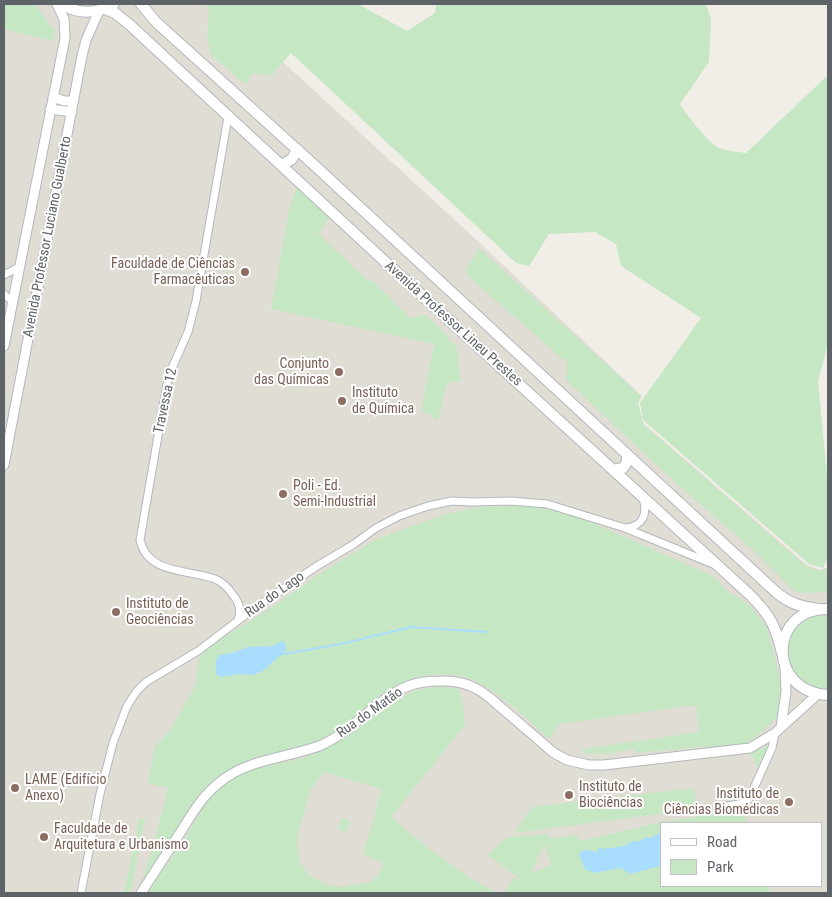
<!DOCTYPE html>
<meta charset="utf-8">
<style>
body{margin:0}
#map{position:relative;width:832px;height:897px;overflow:hidden;background:#f0eee7;font-family:"Roboto Condensed",sans-serif}
canvas{display:block}
.frame{position:absolute;inset:0;border:5px solid #5e6367;pointer-events:none}
.legend{position:absolute;left:660px;top:822px;width:162px;height:65px;box-sizing:border-box;background:#fff;border:1px solid #bfc1c2;margin:0;padding:6px 9px;list-style:none;font-size:15px;color:#5e6367}
.legend li{display:flex;align-items:center;gap:10px;height:25px}
.legend b{width:25px;border:1px solid #bfc1c2}
</style>
<div id="map">
<canvas width="832" height="897"></canvas>
<div class="frame"></div>
<ul class="legend">
<li><b style="height:6px;background:#fff"></b>Road</li>
<li><b style="height:14px;background:#c6e7c4"></b>Park</li>
</ul>
</div>
<script>
const ctx = document.querySelector('canvas').getContext('2d');
ctx.lineJoin = 'round';
function paint(path, color) { ctx.fillStyle = color; ctx.fill(path, 'evenodd'); }
function strokePath(path, color, width, dash) { ctx.strokeStyle = color; ctx.lineWidth = width; ctx.lineCap = dash ? 'butt' : 'round'; ctx.setLineDash(dash || []); ctx.stroke(path); }
function write(font, color, halo, rows, align = 'center') {
  ctx.font = font + ' "Roboto Condensed",sans-serif'; ctx.lineWidth = 4; ctx.setLineDash([]); ctx.textBaseline = 'middle'; ctx.strokeStyle = halo; ctx.fillStyle = color; for (const [text, x, y, turn = 0] of rows) {
    ctx.save(); ctx.translate(x, y); ctx.rotate((+turn || 0) * Math.PI / 180); ctx.textAlign = isNaN(turn) ? turn : align; if (halo) ctx.strokeText(text, 0, 0); ctx.fillText(text, 0, 0); ctx.restore();
  }
}
const education = new Path2D(`
 M4 4H220L482 245 642 396 638 403 643 423 807 565 820 570 828 567V893H4ZM661 823H821V886H661Z`);
const green = new Path2D(`
 M4 4H35L55 31 53 41 4 29Z
 M206 4H358L407 31 435 13 436 4H706L711 19 709 62 680 104C685 113 709 144 719 148 727 151 736 152 746 153L828 75V344L818 381 828 486V558L823 568 809 564 643 420 640 403 701 318 621 266 616 244 595 232 549 234 529 266 516 263 291 53 272 75 252 74 246 85 211 55 207 37 209 11Z
 M297 188 330 218 319 231V234L368 281H373L410 318 426 315 449 337 448 340 457 347 461 381 447 383 438 421 429 414 421 412 434 344 271 309 290 206Z
 M479 248 641 396 638 403 643 424 806 566 820 571 827 568 828 569V592L802 593 794 591 752 549 678 485 566 380 567 363 468 276 466 269Z
 M515 505 546 507 575 515 713 576 727 591 750 606 767 627 780 679 779 714 765 729 746 744 723 749 701 747 636 753 635 749C628 748 625 750 619 752 609 755 595 753 585 754L582 749 699 732 696 705 559 724 549 739C527 720 490 681 460 676 445 673 427 674 412 679 385 689 368 713 344 728 300 755 248 752 205 788 192 799 186 818 177 833 166 850 154 866 142 882L153 847 168 788 147 783 155 746 170 731 195 686 199 657 213 644 277 604 316 576 376 539 449 513 483 507ZM284 642 286 648 260 673 249 675 239 674 220 677 216 674V660L220 655 231 653 248 647 268 646Z
 M823 614H828V691C821 689 812 689 805 685 801 684 798 678 795 674 774 647 794 620 823 614Z
 M436 687 458 688 462 697 465 725 391 817C425 846 457 872 497 893H147L184 840 208 799 223 785 242 773 260 767 307 757 332 746 357 730 394 700 417 690ZM324 772 382 789 363 855 384 864 377 877 370 882 341 887 325 884 310 876 300 863 297 839 310 791Z
 M770 744 757 768 754 759 748 752 759 750Z
 M694 788 697 809 515 833 532 807Z
 M740 810 748 823H661V886H770L768 893H509L505 891 514 877 525 883 488 855 507 837 550 834 548 839 578 835 580 841 662 822ZM545 845 551 866 531 873 544 845Z
 M139 818 145 819 131 890 130 893H120L125 889Z
 M341 818 350 820 347 832 338 829Z`);
const water = new Path2D(`
 M283 641 286 645V650L264 670 254 675 239 674 220 677 216 674V660L220 655 231 653 248 647 272 646Z
 M661 832V866L630 874 620 868 595 873 585 869 579 854 584 850 598 852 599 847 604 849 624 846 633 841H640L646 837 651 838Z`);
const stream = new Path2D(`
 M278 655 341 644 411 627 487 632`);
const minor = new Path2D(`
 M228 117 196 301 188 332 172 368 167 384 140 540C148 575 188 569 215 579 222 582 229 589 233 595 240 603 241 610 238 620
 M4 275 19 267
 M4 294 13 302
 M626 528C643 526 648 514 643 498
 M717 808 744 803 749 799 772 748 775 733
 M81 893 100 794 113 743 127 706 137 691 146 682 198 651 256 607 317 566 354 544 376 528 399 516 428 506 452 501 471 502 511 501 547 504 625 528 713 564`);
const tertiary = new Path2D(`
 M53 97 64 101H73
 M50 109 72 112
 M4 346 65 38 64 19 57 4
 M4 465 82 56 86 40 99 11
 M781 727 786 692 785 668
 M141 893C154 873 167 853 180 833 192 814 202 796 220 782 248 759 286 758 319 746 353 732 376 699 408 686 418 682 430 681 441 681 460 680 476 686 490 698L554 753 567 760 589 765H604L750 748 775 733 818 694`);
const secondary = new Path2D(`
 M61 4C79 15 96 14 114 4
 M141 4 156 22 313 164 777 593C792 605 801 606 818 609
 M105 9 115 13 130 25 393 269 749 594C770 615 775 624 782 653
 M282 165 292 159 297 149
 M613 470 623 468 627 462V455
 M828 609C768 608 767 692 828 695`);
const markers = [
 [245,272,5,"#8d6e63"],
 [339,372,5,"#8d6e63"],
 [342,401,5,"#8d6e63"],
 [283,494,5,"#8d6e63"],
 [116,612,5,"#8d6e63"],
 [15,788,5,"#8d6e63"],
 [569,795,5,"#8d6e63"],
 [789,802,5,"#8d6e63"],
 [44,837,5,"#8d6e63"]
];
const streetNames = [
 ["Avenida Professor Luciano Gualberto",48,237,-79],
 ["Avenida Professor Lineu Prestes",453,324,42],
 ["Travessa 12",166,401,-78],
 ["Rua do Lago",275,595,-35],
 ["Rua do Matão",370,713,-35]
];
const educationNames = [
 ["Faculdade de Ciências",235,264,"right"],
 ["Farmacêuticas",235,280,"right"],
 ["Conjunto",329,364,"right"],
 ["das Químicas",329,380,"right"],
 ["Instituto",352,393],
 ["de Química",352,409],
 ["Poli - Ed.",293,486],
 ["Semi-Industrial",293,502],
 ["Instituto de",126,604],
 ["Geociências",126,620],
 ["LAME (Edifício",25,780],
 ["Anexo)",25,796],
 ["Instituto de",579,787],
 ["Biociências",579,803],
 ["Instituto de",779,794,"right"],
 ["Ciências Biomédicas",779,810,"right"],
 ["Faculdade de",54,829],
 ["Arquitetura e Urbanismo",54,845]
];
paint(education, '#e0ddd5');
paint(green, '#c6e7c4');
paint(water, '#a9ddfe');
strokePath(stream, '#a9ddfe', 2);
strokePath(minor, '#b4b8bb', 9);
strokePath(tertiary, '#b4b8bb', 11);
strokePath(secondary, '#b3b7bb', 12);
strokePath(minor, '#fff', 7);
strokePath(tertiary, '#fff', 9);
strokePath(secondary, '#fff', 10);
for (const [x, y, r, color] of markers) { const dot = new Path2D(); dot.arc(x, y, r, 0, 2 * Math.PI); ctx.fillStyle = color; ctx.fill(dot); strokePath(dot, '#fff', 2); }
write('14px', '#5e6367', '#fff', streetNames);
write('14px', '#785e54', '#fff', educationNames, 'left');
</script>
